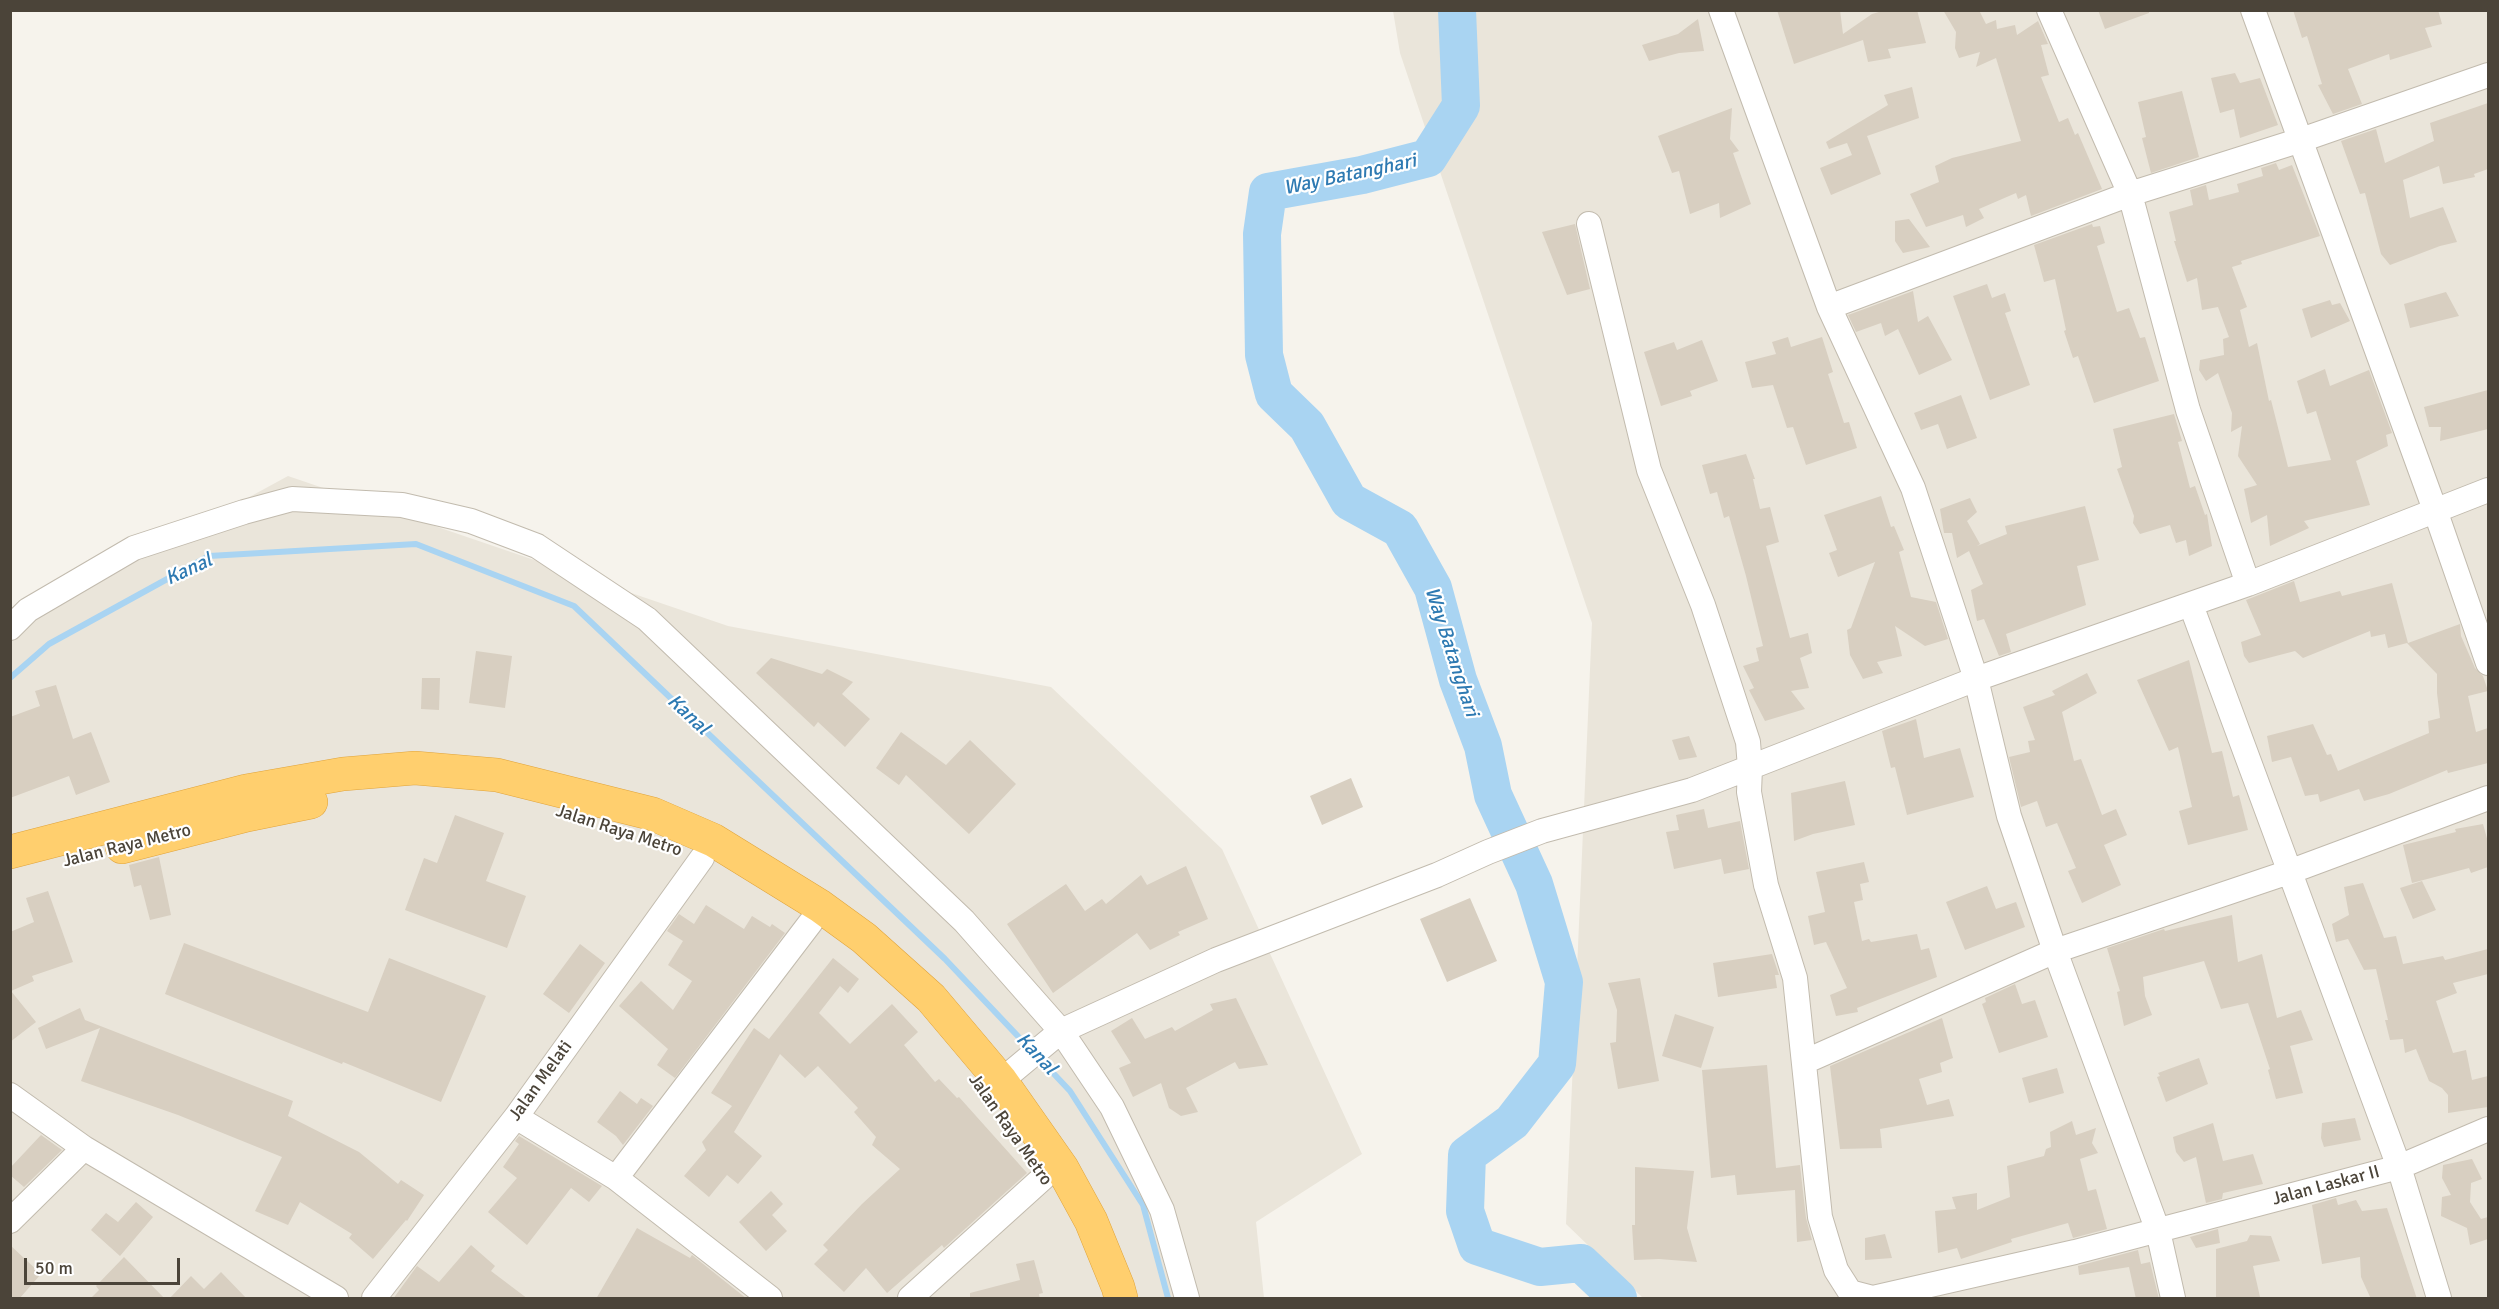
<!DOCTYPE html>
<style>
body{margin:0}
#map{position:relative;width:2499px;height:1309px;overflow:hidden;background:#f6f3ec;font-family:Signika,sans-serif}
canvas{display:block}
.frame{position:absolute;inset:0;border:12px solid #4b4439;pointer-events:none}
.scale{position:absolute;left:24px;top:1258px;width:156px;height:27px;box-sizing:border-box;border:3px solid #4b4439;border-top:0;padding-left:8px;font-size:18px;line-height:21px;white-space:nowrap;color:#4b4439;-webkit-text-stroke:4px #fff;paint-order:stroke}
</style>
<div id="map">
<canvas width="2499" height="1309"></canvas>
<div class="frame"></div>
<div class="scale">50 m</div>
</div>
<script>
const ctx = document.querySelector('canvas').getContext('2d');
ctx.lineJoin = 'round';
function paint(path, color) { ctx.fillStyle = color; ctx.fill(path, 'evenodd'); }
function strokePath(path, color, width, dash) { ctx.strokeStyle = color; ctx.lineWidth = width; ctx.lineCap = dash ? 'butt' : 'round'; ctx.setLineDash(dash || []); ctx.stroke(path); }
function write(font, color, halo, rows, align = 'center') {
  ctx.font = font + ' Signika,sans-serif'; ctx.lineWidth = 4.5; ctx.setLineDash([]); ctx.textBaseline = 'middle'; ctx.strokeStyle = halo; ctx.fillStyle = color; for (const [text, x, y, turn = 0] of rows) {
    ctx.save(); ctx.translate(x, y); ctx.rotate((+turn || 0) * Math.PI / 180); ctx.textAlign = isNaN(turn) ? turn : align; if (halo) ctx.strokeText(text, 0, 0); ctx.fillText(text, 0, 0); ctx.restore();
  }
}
const residential = new Path2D(`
 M1393 11H2488V1298H1643L1566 1224 1592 623 1400 53Z
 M288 476 728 626 1051 687 1222 849 1362 1154 1256 1222 1264 1298H11V627Z`);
const stream = new Path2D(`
 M10 678 49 644 209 556 416 544 574 606 945 959 1031 1050
 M1038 1057 1070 1091 1143 1205 1168 1298`);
const river = new Path2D(`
 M1457 10 1461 106 1428 158 1362 175 1268 192 1262 234 1264 355 1274 394 1307 426 1349 501 1400 529 1433 588 1458 680 1483 746 1493 795 1534 884 1564 982 1557 1064 1512 1122 1467 1155 1465 1211 1477 1246 1540 1267 1581 1263 1618 1298`);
const building = new Path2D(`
 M1777 10H1840L1843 34 1872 14 1886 10H1917L1926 43 1888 49 1891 58 1868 62 1863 40 1794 64Z
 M1943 10H1979L1986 24 1996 20 1997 29 2015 25 2017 35 2038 21 2048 44 2041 45 2049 75 2041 77 2059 122 2068 118 2075 135 2078 133 2102 189 2031 216 2026 195 2018 199 2016 193 1979 209 1984 218 1966 227 1963 215 1926 227 1910 194 1939 182 1935 166 1952 158 2021 141 1996 58 1976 67 1980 52 1959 58 1955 48 1956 32Z
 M2098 10H2149V13L2105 29Z
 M2293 10H2438L2442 24 2425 28 2432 47 2390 60 2389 54 2348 69 2362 104 2333 114 2318 85 2322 84 2307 36 2302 38Z
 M1698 19 1704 51 1679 53 1649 61 1642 45 1678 34Z
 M2235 73 2240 83 2260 78 2278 125 2240 138 2234 109 2220 113 2211 78Z
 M1912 87 1919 118 1867 136 1881 174 1831 195 1820 168 1852 155 1847 143 1829 149 1826 142 1888 105 1884 95Z
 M2182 91 2199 157 2151 173 2142 138 2146 137 2138 102Z
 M2488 103V169L2474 174 2475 177 2443 184 2439 166 2403 180 2410 218 2443 207 2457 242 2440 246 2390 265 2381 254 2365 193 2360 194 2341 141 2376 129 2385 163 2434 141 2430 123Z
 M1732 108 1730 139 1739 151 1733 153 1751 204 1720 218 1719 203 1690 214 1679 171 1672 173 1658 136Z
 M2276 163 2279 170 2292 165 2320 236 2241 261 2242 264 2232 267 2247 307 2240 310 2249 347 2257 343 2269 401 2271 400 2288 467 2331 460 2316 411 2307 414 2297 381 2325 369 2330 386 2369 370 2392 433 2386 435 2388 446 2356 461 2370 505 2304 521 2309 528 2270 546 2267 515 2251 523 2244 489 2257 485 2238 456 2242 426 2231 432 2232 413 2218 373 2206 381 2199 370 2200 360 2224 355 2223 339 2229 337 2218 307 2202 310 2197 278 2187 282 2174 241H2176L2169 212 2193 205 2190 190 2206 185 2209 200 2239 192 2237 184 2263 176 2261 168Z
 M1909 219 1930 247 1903 253 1895 241V221Z
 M1575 224 1590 289 1567 295 1542 232Z
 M2092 224 2093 227 2100 226 2105 243 2097 246 2117 312 2129 308 2140 338 2145 337 2159 381 2094 403 2078 356 2073 358 2064 331 2066 330 2055 279 2044 282 2034 245Z
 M1987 284 1992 298 2005 293 2011 311 2005 313 2030 385 1990 400 1953 296Z
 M1913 291 1918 322 1928 316 1952 360 1919 375 1898 329 1885 336 1881 323 1856 332 1848 315Z
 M2446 292 2459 316 2410 328 2404 304Z
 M2330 300 2332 305 2340 303 2350 321 2311 338 2302 309Z
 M1788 337 1791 347 1822 337 1833 372 1828 374 1844 423 1849 422 1857 448 1806 465 1793 427 1787 428 1773 385 1752 388 1745 362 1776 354 1772 342Z
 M1702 340 1718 381 1690 391 1692 396 1661 406 1644 352 1674 342 1677 350Z
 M2488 390V429L2440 441 2441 427H2429L2424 407Z
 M1961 395 1977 438 1947 449 1938 424 1921 430 1914 413Z
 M2174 414 2182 441 2178 442 2190 488 2195 486 2205 515 2207 514 2212 546 2189 556 2186 540 2176 543 2170 525 2140 534 2133 523 2134 516 2117 469 2122 467 2113 429Z
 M1746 454 1755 479H1753L1760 509 1770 507 1779 542 1766 546 1790 638 1808 633 1812 653 1800 658 1809 688 1791 691 1805 709 1765 721 1749 690 1754 688 1743 666 1759 661 1756 648 1763 646 1746 576 1729 516 1724 518 1717 492 1710 494 1702 465Z
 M1881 496 1891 527 1894 526 1904 550 1899 552 1911 597 1936 602 1948 639 1925 646 1895 626 1902 656 1877 662 1883 673 1863 679 1850 655 1847 630 1851 628 1875 562 1838 577 1829 553 1837 550 1824 515Z
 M1970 498 1977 512 1967 521 1980 544 1977 546 2007 534 2005 526 2085 506 2099 560 2077 566 2086 605 2006 634 2011 652 1999 656 1984 619 1977 621 1971 590 1983 584 1969 551 1957 558 1952 533H1944L1940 509Z
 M2294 581 2300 602 2340 591 2342 596 2392 583 2408 643 2460 624 2461 636 2475 668 2483 676 2488 691 2468 696 2476 732 2488 728V763L2448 773 2447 770 2389 794 2364 801 2359 789 2320 802 2318 794 2305 796 2291 757 2272 762 2267 736 2313 724 2327 755 2331 754 2338 771 2429 733 2428 721 2440 718 2437 693V674L2407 643 2388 648 2385 634 2371 637 2370 631 2303 658 2295 651 2249 663 2244 656 2241 642 2261 635 2246 600Z
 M476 651 512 656 505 708 469 703Z
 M771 658 822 674 827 669 853 682 842 694 870 719 845 747 818 722 814 727 756 673Z
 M2189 660 2212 753 2222 751 2233 797 2239 795 2248 830 2188 845 2179 811 2192 807 2178 747 2169 751 2137 680Z
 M2087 673 2097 693 2062 712 2074 761 2081 759 2102 815 2116 809 2127 835 2104 845 2121 885 2082 903 2068 871 2076 868 2057 823 2046 827 2037 801 2021 807 2009 757 2030 752 2028 741 2035 740 2023 707 2055 695 2052 691Z
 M422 678H440L439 710 421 709Z
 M56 685 73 739 91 732 110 782 76 795 69 776 10 798V717L40 706 35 691Z
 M1916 719 1924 758 1960 748 1974 797 1907 815 1895 767 1891 768 1882 731Z
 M901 732 946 765 970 740 1016 784 969 834 906 775 899 785 876 768Z
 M1689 736 1697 757 1679 760 1672 740Z
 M1351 778 1363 807 1322 825 1310 796Z
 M1845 781 1855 825 1813 834 1794 841 1791 793Z
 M1704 809 1708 828 1740 821 1749 869 1724 874 1721 859 1674 869 1666 832 1679 830 1676 815Z
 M455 815 504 833 486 881 526 896 507 948 405 910 424 858 437 863Z
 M2483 824 2488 842V867L2471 873 2469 868 2412 883 2403 845 2456 832 2455 829Z
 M159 857 171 915 150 920 141 885 134 887 129 865Z
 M1864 862 1869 882 1860 884 1863 900 1854 902 1862 941 1869 939 1871 942 1917 934 1921 950 1929 948 1937 977 1857 1008 1858 1012 1836 1016 1830 995 1847 988 1826 942 1814 945 1808 916 1825 912 1816 872Z
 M1186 866 1208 919 1178 932 1180 935 1150 950 1137 933 1053 993 1007 924 1066 884 1085 911 1102 899 1106 904 1141 875 1147 885Z
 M2422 881 2436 910 2413 919 2400 888Z
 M2363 883 2384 938 2396 936 2403 964 2443 956 2445 960 2488 949V974L2453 983 2457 993 2436 1001 2453 1053 2466 1050 2472 1080 2488 1076V1107L2448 1113V1095L2442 1088 2429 1081 2416 1049 2405 1053 2403 1039 2390 1040 2385 1020H2388L2376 969 2364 970 2348 939 2336 942 2332 924 2349 915 2344 887Z
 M1987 886 1996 909 2016 902 2025 927 1965 950 1946 902Z
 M48 891 73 962 32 976 34 981 11 991 36 1022 10 1042V932L34 922 26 898Z
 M1470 898 1497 961 1447 982 1420 919Z
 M706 905 744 929 752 916 770 927 772 924 785 933 675 1078 657 1065 668 1049 619 1006 641 981 673 1010 692 981 668 965 683 941 667 931 679 914 694 924Z
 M2232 915 2238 962 2262 954 2277 1018 2301 1010 2313 1040 2290 1046 2303 1093 2276 1099 2268 1070 2270 1069 2248 1003 2221 1009 2204 961 2143 977 2145 996 2152 1015 2124 1026 2117 992 2120 991 2107 948 2164 929 2165 931Z
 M184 943 368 1012 389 958 486 996 441 1102 343 1062 342 1064 165 994Z
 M580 944 605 963 569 1013 543 994Z
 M1772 954 1779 975H1775L1777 988 1718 997 1713 963Z
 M833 958 859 979 848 993 840 986 819 1013 850 1044 892 1004 918 1032 904 1045 935 1082 939 1079 957 1098 959 1097 1027 1173 955 1238 944 1248 942 1245 887 1293 866 1268 844 1292 814 1264 828 1250 823 1245 862 1204 900 1169 872 1145 876 1137 854 1112 858 1108 818 1066 805 1078 780 1054 734 1132 762 1156 738 1184 727 1175 709 1197 684 1176 706 1150 702 1142 732 1106 711 1093 754 1028 769 1039Z
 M1640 978 1659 1081 1618 1089 1610 1043 1616 1042 1617 1010 1608 983Z
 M2015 984 2022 1004 2035 1000 2048 1037 1999 1053 1982 1004 1986 1002 1985 998Z
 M1236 998 1268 1065 1239 1069 1235 1062 1186 1088 1198 1112 1181 1116 1169 1108 1161 1083 1133 1097 1119 1068 1131 1063 1111 1031 1132 1018 1145 1039 1172 1027 1175 1031 1213 1010 1210 1004Z
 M80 1008 85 1020 293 1101 288 1116 359 1152 398 1184 401 1180 424 1195 407 1221 406 1220 373 1259 349 1238 352 1234 300 1202 288 1225 255 1211 282 1157 178 1115 81 1081 100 1028 46 1049 38 1028Z
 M1675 1014 1714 1027 1701 1068 1662 1056Z
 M1942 1018 1953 1058 1940 1063 1942 1072 1919 1079 1927 1105 1949 1099 1954 1116 1880 1129 1882 1148 1840 1149 1830 1066Z
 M2199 1058 2208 1084 2166 1102 2157 1077 2160 1076 2158 1073Z
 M1767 1065 1776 1168 1800 1165 1806 1218 1812 1240 1797 1242 1795 1190 1737 1195 1735 1175 1711 1178 1702 1070Z
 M2057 1068 2064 1093 2029 1103 2022 1078Z
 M620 1091 637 1104 641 1098 653 1106 623 1145 616 1136 597 1122Z
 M2355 1118 2361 1140 2324 1147 2321 1138 2322 1123Z
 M2072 1121 2076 1135 2096 1128 2092 1143 2098 1153 2080 1159 2088 1191 2096 1189 2107 1229 2073 1238 2068 1223 2011 1239 2012 1242 1961 1259 1957 1248 1938 1253 1935 1211 1956 1209 1952 1197 1977 1193V1210L2010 1197 2007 1166 2044 1156 2046 1149 2051 1147 2050 1132Z
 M2213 1123 2223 1161 2253 1154 2263 1184 2223 1193 2222 1199 2206 1203 2196 1157 2184 1162 2176 1152 2173 1137Z
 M41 1135 62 1150 24 1187 10 1175V1168Z
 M519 1136 602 1186 589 1202 571 1188 527 1245 488 1212 517 1178 503 1167 519 1144 515 1141Z
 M2472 1159 2482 1179 2471 1183 2470 1202 2481 1219 2488 1217V1239L2470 1245 2467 1228 2441 1216 2442 1197 2451 1195 2442 1178 2443 1165Z
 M1635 1167 1694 1171 1687 1228 1697 1262 1659 1259 1634 1260 1632 1225H1635Z
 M771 1191 783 1204 772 1215 787 1231 766 1251 739 1222Z
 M2336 1198 2338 1205 2356 1200 2362 1211 2387 1208 2417 1299H2371L2361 1277 2360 1257 2322 1264 2312 1205Z
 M136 1202 153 1217 120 1256 91 1230 106 1213 118 1222Z
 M637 1228 690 1258 692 1255 747 1299H596Z
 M2218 1229 2220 1243 2196 1248 2190 1237Z
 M1885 1234 1892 1258 1865 1260V1238Z
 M2250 1235 2271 1236 2280 1261 2253 1266 2260 1297 2216 1299V1249L2247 1241Z
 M10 1245 41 1274 19 1299H10Z
 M471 1245 495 1266 491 1271 528 1299H393L417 1266 439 1282Z
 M2138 1250 2141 1264 2150 1262 2159 1299H2136L2129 1267 2079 1275 2078 1266Z
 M124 1257 165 1299H90L99 1290 96 1286Z
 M1034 1260 1043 1293 1039 1294 1040 1299H970V1293L1020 1280 1016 1264Z
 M221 1272 247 1299H169L191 1276 204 1289Z`);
const street = new Path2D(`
 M1721 10 1829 307 1913 488 1976 679 2009 816 2055 951 2158 1231 2173 1298
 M2049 10 2130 194 2188 410 2248 584
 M2253 10 2435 510 2488 663
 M1589 224 1649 470 1703 605 1748 742 1750 768 1749 792 1766 885 1795 978 1820 1217 1836 1270 1850 1292 1873 1298 2075 1252 2399 1167 2488 1129
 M1829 307 2130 194 2301 140 2488 75
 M2191 605 2399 1167 2439 1298
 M10 628 28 610 134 548 244 512 292 499 402 505 471 521 537 546 647 619 964 921 1061 1031 1112 1107 1162 1210 1187 1298
 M1804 1062 2055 951 2289 872 2488 798
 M1001 1081 1061 1031 1216 960 1437 875 1488 852 1542 831 1692 790 1976 679 2248 584 2488 490
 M10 1095 84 1148 336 1298
 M516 1117 616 1178 770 1298
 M616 1178 811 922
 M10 1221 84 1148
 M374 1298 516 1117 702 858
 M910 1298 1044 1177`);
const highway = new Path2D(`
 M122 847 247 815 311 802
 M10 852 246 791 343 774 415 768 497 775 653 814 713 840 820 906 864 938 931 998 1001 1081 1062 1168 1091 1221 1118 1287 1121 1298`);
const streetNames = [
 ["Jalan Raya Metro",619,831,18],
 ["Jalan Raya Metro",127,846,-14],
 ["Jalan Melati",541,1081,-54],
 ["Jalan Raya Metro",1010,1130,55],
 ["Jalan Laskar II",2326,1186,-15]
];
const waterNames = [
 ["Way Batanghari",1350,175,-12],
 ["Kanal",189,570,-25],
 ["Way Batanghari",1451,652,72],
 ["Kanal",688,715,43],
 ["Kanal",1036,1054,47]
];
paint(residential, '#eae5da');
strokePath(stream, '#a9d4f2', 6);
strokePath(river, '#a9d4f2', 38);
paint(building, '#d8cfc1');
strokePath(street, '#c2bbae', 26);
strokePath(highway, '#e0a43c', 34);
strokePath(street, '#fff', 24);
strokePath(highway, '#ffcf6e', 33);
write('18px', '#4b4439', '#fff', streetNames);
write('italic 20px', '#2e7ab2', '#fff', waterNames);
</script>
